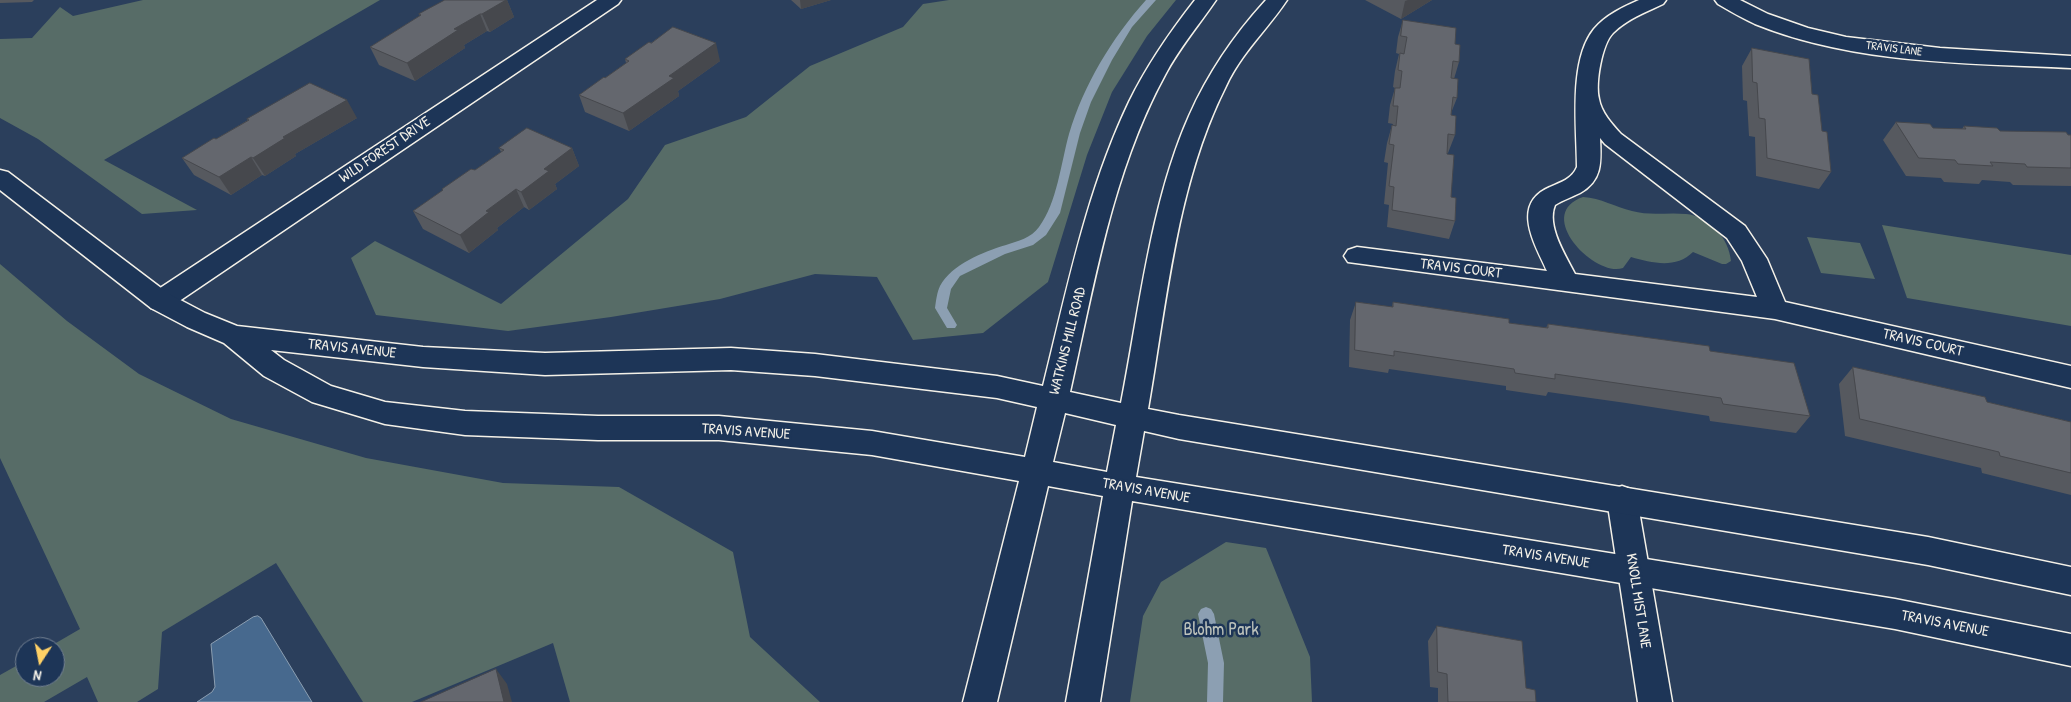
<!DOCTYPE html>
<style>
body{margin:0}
#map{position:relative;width:2071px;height:702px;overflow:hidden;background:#2b3f5c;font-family:"Patrick Hand",sans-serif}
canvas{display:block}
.north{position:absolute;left:15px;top:637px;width:50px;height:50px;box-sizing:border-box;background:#1d3557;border:1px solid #738091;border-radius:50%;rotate:191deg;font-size:14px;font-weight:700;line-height:20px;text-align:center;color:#f4f1e8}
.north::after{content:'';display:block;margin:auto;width:18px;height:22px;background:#ffd166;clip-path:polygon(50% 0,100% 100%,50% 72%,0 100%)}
</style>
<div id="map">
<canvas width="2071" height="702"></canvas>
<div class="north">N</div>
</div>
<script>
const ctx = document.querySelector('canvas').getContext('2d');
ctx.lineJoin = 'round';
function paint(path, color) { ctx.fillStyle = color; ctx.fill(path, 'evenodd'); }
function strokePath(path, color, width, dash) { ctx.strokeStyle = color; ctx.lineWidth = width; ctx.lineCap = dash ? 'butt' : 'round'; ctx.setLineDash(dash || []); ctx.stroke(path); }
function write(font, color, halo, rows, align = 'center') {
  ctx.font = font + ' "Patrick Hand",sans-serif'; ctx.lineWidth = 5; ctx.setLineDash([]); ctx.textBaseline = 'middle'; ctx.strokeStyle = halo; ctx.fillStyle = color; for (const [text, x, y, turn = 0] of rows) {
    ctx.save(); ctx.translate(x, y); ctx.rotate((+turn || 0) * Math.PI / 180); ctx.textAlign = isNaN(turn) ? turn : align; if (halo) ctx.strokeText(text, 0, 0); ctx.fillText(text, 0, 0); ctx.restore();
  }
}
const green = new Path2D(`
 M143 0H380L104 160 197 210 142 214 38 139 0 118V39L32 38 60 7 73 16Z
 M949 0H1176L1147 36 1112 92 1087 155 1048 282 983 333 913 340 877 277 815 274 720 299 611 317 508 331 376 315 351 258 375 241 501 304 628 199 665 145 746 117 810 66 903 27 923 4Z
 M1583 197C1601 198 1615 207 1632 211 1650 216 1668 212 1686 214 1709 216 1729 238 1731 261L1726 264H1722L1693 252C1676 269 1652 263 1631 257L1623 268C1595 278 1533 214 1583 197Z
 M1882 225 2071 255V326L1907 298Z
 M1807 237 1860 243 1875 279 1821 273Z
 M0 264 67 321 139 374 231 419 366 458 503 483 619 487 733 552 750 637 820 702H570L553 643 412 702H363L276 563 162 632 158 689 137 702H98L87 677 44 702H0V675L25 661V677H55V647H49L80 629 0 458Z
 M1226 542 1266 548 1310 657 1312 702H1130L1143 616 1161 582Z`);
const water = new Path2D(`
 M258 616 261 618 312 702H197L212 692 215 687 211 644 253 617Z`);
const stream = new Path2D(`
 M1146 0H1156L1132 27 1112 60 1091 102 1080 133 1060 213 1046 235 1033 245 1005 254 960 276 951 289 947 308 957 325 955 328H947L935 308C936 301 937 292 940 286 952 264 983 252 1006 245 1018 241 1031 238 1039 227 1057 203 1061 163 1069 134 1084 84 1112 38 1146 0Z
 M1206 607 1211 609 1214 614 1224 663 1223 702H1207L1208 663 1198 614 1201 609Z`);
const minor = new Path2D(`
 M597 0H621L618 4 169 308 160 311 151 308 147 301 151 294Z
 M1639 0H1666L1663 4C1646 12 1627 19 1613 33 1602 44 1595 83 1599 99 1601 112 1612 124 1621 134L1745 226 1767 259 1785 302 2071 366V388L1775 319 1348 262 1344 256 1348 250 1357 247 1547 271C1535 244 1510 204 1550 187 1561 182 1572 179 1577 167 1577 128 1568 61 1594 29 1606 15 1623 7 1639 0ZM1600 138 1605 144 1727 238 1742 261 1757 297 1575 274C1566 256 1546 226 1555 205 1563 200 1572 197 1580 193 1603 180 1601 161 1600 138Z
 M1715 0H1740L1768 14 1808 28 1846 37 1940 48 2071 56V68C1966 63 1854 64 1755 24 1742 18 1730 11 1718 4Z
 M1622 486 1633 490 1637 499 1672 702H1638L1607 499 1611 490Z`);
const tertiary = new Path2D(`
 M1195 0H1216C1199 25 1179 48 1165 75 1112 172 1094 285 1070 392L1121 403C1139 311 1151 201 1189 116 1208 73 1234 35 1266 0H1287C1267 30 1242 52 1226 86 1176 185 1167 301 1148 409L1179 415 1928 537 2071 567V595L1928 565 1179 439 1144 431 1136 477 1895 599 2071 634V666L1895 629 1132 501 1100 702H1066L1103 496 1048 486 997 702H963L1019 481 872 455 719 440H598L465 435 385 424 312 402 264 376 224 343 187 327 151 308 0 190V170L8 172 169 294 205 313 237 326 423 347 545 353 731 348 815 354 997 376 1043 386C1067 290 1086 192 1129 102 1147 65 1170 32 1195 0ZM271 350 423 367 545 375 731 370 815 376 997 398 1037 407 1025 457 872 431 719 416H598L465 411 385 402 331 386 284 360ZM1065 413 1116 425 1107 472 1053 462Z`);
const wall = new Path2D(`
 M0 0H34L32 2 0 3Z
 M445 0H507L514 17 490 32 487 31 464 45 465 48 415 81 379 65 370 47 420 16 419 14Z
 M791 0H831L801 9Z
 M1365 0H1432L1401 19Z
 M1403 20 1455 44 1459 62 1454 79 1457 98 1451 113 1455 135 1448 153H1447L1451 197 1455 221 1449 239 1387 227 1389 205 1384 204 1388 163 1384 162 1387 143 1392 125H1393V124L1388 123 1390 105 1395 88 1393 87 1395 71 1399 54 1396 53 1398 37Z
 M1752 48 1812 94 1831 172 1819 189 1756 176 1755 137 1749 136 1747 101 1743 100 1742 66Z
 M625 59 720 61 678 91 679 96 629 131 585 112 579 95 605 78 626 63Z
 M357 118 295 154 296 156 265 176 262 175 231 195 194 175 182 158 216 139 248 120 247 119Z
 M1896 122 1933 128 1962 129 1964 126 2000 131 2071 135V186L2013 185 2010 182 1982 180 1979 184 1944 182 1941 178 1906 176 1883 140Z
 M499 148H572L579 166 555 184 557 189 529 210 524 207 497 228 498 230 469 253 423 229 413 211 443 191 442 189 475 170 501 152Z
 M1356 302 1392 307 1393 302 1509 323 1546 328 1548 324 1710 351 1810 416 1796 433 1710 421 1709 416 1626 403 1548 392 1546 396 1506 390V386L1389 369 1388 373 1349 367 1350 320Z
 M1853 367 1987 402 2071 422V495L1982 473 1981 468 1845 436 1839 384Z
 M1437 626 1526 688 1536 702H1438V688L1430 687 1428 641Z`);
const shadedWall = new Path2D(`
 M506 0H507L514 17 490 32 482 14Z
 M800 0H831L801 9Z
 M1408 0H1432L1401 19 1405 1Z
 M480 14 487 31 464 45 465 48 415 81 407 63 454 29Z
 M716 43 720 61 678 91 679 96 629 131 623 113 669 76Z
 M347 100 357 118 295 154 296 156 265 176 253 158 283 137Z
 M572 148 579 166 555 184 557 189 529 210 521 192 544 169Z
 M251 157 262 175 231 195 219 177Z
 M516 189 524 207 497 228 498 230 469 253 460 235 486 211Z
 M496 669 507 684 512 702H504Z`);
const building = new Path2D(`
 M445 0H506L482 14H480L454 29 458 30 407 63 370 47 421 15 419 14Z
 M1403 20 1456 28 1455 44 1460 45 1459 62 1453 61 1451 78 1458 79 1457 98 1453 97 1451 115 1456 116 1455 135 1448 134 1447 154 1454 155 1451 197 1456 198 1455 221 1392 210 1394 187 1389 186 1394 145 1389 144 1392 125 1396 126 1398 106H1393L1395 88H1400L1402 71 1398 70 1400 53 1404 54 1407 37 1401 36Z
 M673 27 716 43 669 76 674 78 623 113 579 95 604 77 605 78 629 61 625 59 649 42 651 43Z
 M1752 48 1809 59 1812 94 1818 95 1822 131 1827 132 1831 172 1767 158 1765 119 1759 118 1757 83 1753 82Z
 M310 83 347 100 283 137 285 138 253 158 251 157 219 177 182 158 214 138 216 139 249 120 247 119Z
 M1896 122 1930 124 1933 128 1966 129 1964 126 1997 128 2000 131 2066 132 2068 135H2071V168L2027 167 2025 164 1990 162 1993 166 1958 164 1955 160 1919 158Z
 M527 128 572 148 544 169 549 171 521 192 516 189 486 211 489 212 460 235 413 211 443 190 442 189 471 169 475 170 504 150 499 148Z
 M1356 302 1393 307V302L1509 319V323L1548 328V324L1709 346 1710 351 1794 363 1810 416 1723 404 1721 398 1637 386 1555 374V379L1515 373 1514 369 1394 351V356L1355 350Z
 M1853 367 1985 397 1987 402 2071 422V473L2000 456 1999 452 1860 419Z
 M1437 626 1522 641 1526 688 1535 690 1536 702H1448L1447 674 1438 672Z
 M496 669 504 702H421Z`);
const farStreetnames = [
 ["TRAVIS LANE",1894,49,7]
];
const streetNames = [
 ["WILD FOREST DRIVE",385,150,-34],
 ["TRAVIS COURT",1461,269,7],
 ["WATKINS MILL ROAD",1068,341,-76],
 ["TRAVIS COURT",1923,343,13],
 ["TRAVIS AVENUE",352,349,6],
 ["TRAVIS AVENUE",746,432,4],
 ["TRAVIS AVENUE",1146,491,10],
 ["TRAVIS AVENUE",1546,557,9],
 ["KNOLL MIST LANE",1638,601,81],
 ["TRAVIS AVENUE",1945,624,11]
];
const nearParknames = [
 ["Blohm Park",1221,630]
];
paint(green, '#576c67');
paint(water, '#47698e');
strokePath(water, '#8c9fb2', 1);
paint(stream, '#8c9fb2');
strokePath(minor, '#f4f1e8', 3);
strokePath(tertiary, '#f4f1e8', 3);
paint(minor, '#1d3557');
paint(tertiary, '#1d3557');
paint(wall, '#56595f');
paint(shadedWall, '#46484d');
paint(building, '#64676e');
strokePath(building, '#46484d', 1);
write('12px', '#f4f1e8', '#1d3557', farStreetnames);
write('15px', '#f4f1e8', '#1d3557', streetNames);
write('18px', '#bdc2bb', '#1d3557', nearParknames);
</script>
